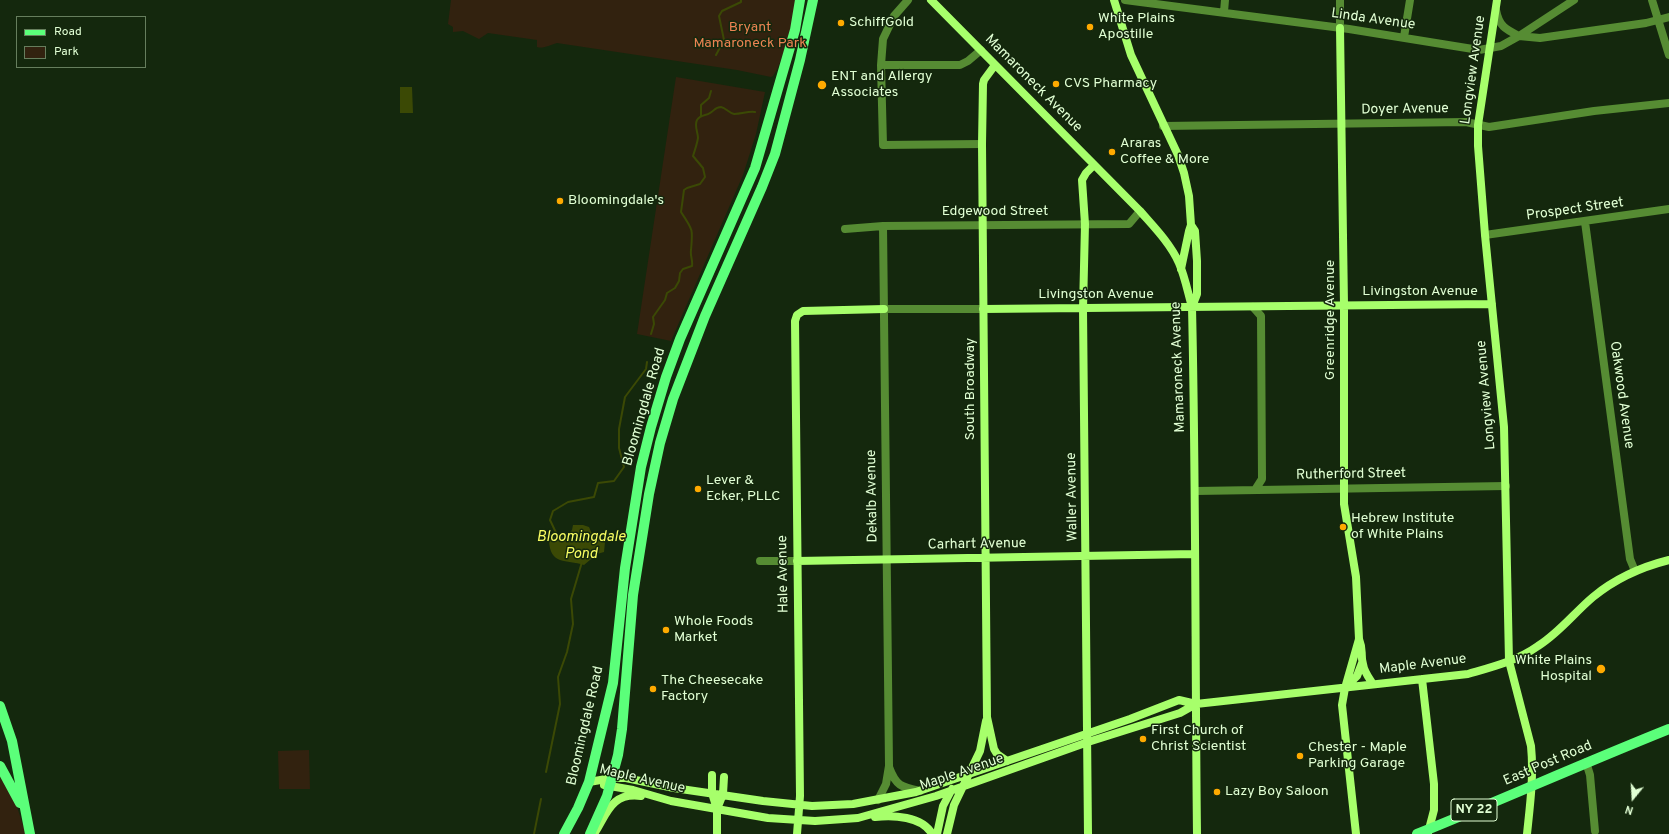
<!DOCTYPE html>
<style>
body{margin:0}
#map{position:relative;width:1669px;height:834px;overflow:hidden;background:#14280d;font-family:Overpass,sans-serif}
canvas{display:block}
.legend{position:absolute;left:16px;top:16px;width:130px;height:52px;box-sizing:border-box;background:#14280d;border:1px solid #667e5d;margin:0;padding:5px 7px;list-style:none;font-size:12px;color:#e1ffd4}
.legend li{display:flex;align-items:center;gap:8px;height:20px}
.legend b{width:20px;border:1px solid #667e5d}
.north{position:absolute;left:1613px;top:778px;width:40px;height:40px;-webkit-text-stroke:3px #14280d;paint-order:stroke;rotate:198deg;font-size:11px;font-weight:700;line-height:16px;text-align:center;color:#e1ffd4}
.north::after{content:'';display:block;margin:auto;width:14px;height:18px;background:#e1ffd4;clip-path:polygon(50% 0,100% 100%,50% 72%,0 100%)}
</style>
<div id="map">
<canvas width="1669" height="834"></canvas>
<ul class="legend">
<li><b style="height:5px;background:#5bff7a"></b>Road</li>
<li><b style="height:11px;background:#32220f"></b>Park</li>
</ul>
<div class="north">N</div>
</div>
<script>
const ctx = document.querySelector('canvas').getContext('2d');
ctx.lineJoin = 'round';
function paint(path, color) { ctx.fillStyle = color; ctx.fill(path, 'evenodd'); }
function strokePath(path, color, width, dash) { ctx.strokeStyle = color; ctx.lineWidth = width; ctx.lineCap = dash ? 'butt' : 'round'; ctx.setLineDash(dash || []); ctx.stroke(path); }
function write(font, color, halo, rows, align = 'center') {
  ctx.font = font + ' Overpass,sans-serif'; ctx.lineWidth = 3; ctx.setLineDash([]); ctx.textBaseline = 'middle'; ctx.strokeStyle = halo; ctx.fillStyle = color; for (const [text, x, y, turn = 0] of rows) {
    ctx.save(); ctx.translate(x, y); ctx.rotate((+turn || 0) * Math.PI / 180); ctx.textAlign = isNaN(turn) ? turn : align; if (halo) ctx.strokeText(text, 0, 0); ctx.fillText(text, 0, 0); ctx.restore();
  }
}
const green = new Path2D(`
 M451 0H797C793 17 783 64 773 76L771 77 737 70 557 43C549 45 544 49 537 47V40L488 33 479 39 463 31 453 32V27L448 24Z
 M676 77 765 92 756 134 743 175 671 341 637 334Z
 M309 750 310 789H279L278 751Z
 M0 775 15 801 26 834H0Z`);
const water = new Path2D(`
 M400 87H412L413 113H400Z
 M573 525H583L589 527 592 534 605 542 604 552 597 554 584 565C566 559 550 566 549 540L555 537H566L572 530Z`);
const stream = new Path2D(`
 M716 55 724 40 719 16 722 11 741 2V0
 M701 116V105L709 98 711 91
 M651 334 654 324 653 317 665 300 667 293 675 288 679 281 680 273 683 269 692 266C693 260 690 256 691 250 693 229 693 230 681 212L684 190 687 188 700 184 705 177 703 168 693 156C695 150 697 144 698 138 698 132 694 126 697 120 701 114 706 116 710 113 714 111 715 107 721 107 726 108 729 113 734 114 742 114 748 111 755 112
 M559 539 550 520 553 511 568 502 594 497 598 483 614 481 624 467 619 448V429L625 397 646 369 647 362
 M546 772 560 704 558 677 567 652 573 624 571 599 582 562
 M534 834 541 799`);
const street = new Path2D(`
 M908 0 894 16 883 39 881 65 883 145 982 144
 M1125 0 1349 29 1479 50 1501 46 1519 36 1540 38 1646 23 1669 17
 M1652 0 1669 55
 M1496 10C1499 26 1505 29 1519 36L1574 0
 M1224 12 1225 0
 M1340 28V0
 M1404 37 1410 0
 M881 65H960L968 61 981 50
 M1163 126 1466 122 1489 127 1594 111 1669 103
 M1585 222 1630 559 1635 571
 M845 229 883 226 1129 224 1140 211
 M1485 235 1669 209
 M1253 307 1261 316 1262 479 1255 490
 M884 309H983
 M1196 491 1506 486
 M760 561H797
 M1586 762 1590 775 1595 831
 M889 767C896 786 901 787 920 791
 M878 800 886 784 889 766 883 226`);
const secondary = new Path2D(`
 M931 0 1140 211C1154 227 1170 243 1179 263 1185 277 1188 293 1192 307 1196 483 1195 658 1197 834
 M1114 0 1131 55 1178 155 1184 173 1189 196 1191 225 1195 231 1197 261V294L1192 307
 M1497 0 1478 125V146L1485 235 1504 427 1509 661 1531 746C1534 776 1530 805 1527 834
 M1340 28 1344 305V504L1356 577 1359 639 1345 688 1342 705 1356 834
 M995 65 984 80 983 84 982 144 987 717 994 749 997 754 1007 761
 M1181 269 1189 231 1191 225
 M983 309 1492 304
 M797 561 1195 554
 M1359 639C1364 652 1360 653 1363 664 1364 672 1369 678 1373 684
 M1422 679 1434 784V810L1428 833
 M1347 686 1357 676 1362 663
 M712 775V793L717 809V834
 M589 782 612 778H626L674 788 763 801 812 806 853 804 916 792 1130 719 1179 700 1196 704 1468 674C1492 667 1517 661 1538 646 1559 633 1574 613 1593 597 1616 578 1641 567 1669 560
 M604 785 633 790 671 801 768 818 815 821 858 818 936 796 1088 742 1180 713 1196 704
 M717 809 723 794 724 777
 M875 817C893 815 922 816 932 834
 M594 834C607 814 611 792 641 796
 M797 834 800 796 795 321 797 315 803 311 884 309
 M937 834 943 806 952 789
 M947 834 954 805 980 751 986 721
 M1088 834 1083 309 1085 224 1082 180 1086 173 1094 165`);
const primary = new Path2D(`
 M0 706 12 741 30 834
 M0 766 20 803
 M564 834 578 808 589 782 613 683 625 568 641 467 651 427 666 377 680 339 755 168 795 30 800 0
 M590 834 607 796 618 755 622 729 633 595 649 494 660 443 673 399 705 316 762 187 775 154 800 60 813 0
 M1417 834C1501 800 1584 763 1669 729`);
const markers = [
 [841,23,4,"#fa0"],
 [1090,27,4,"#fa0"],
 [1056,84,4,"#fa0"],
 [822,85,5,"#fa0"],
 [1112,152,4,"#fa0"],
 [560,201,4,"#fa0"],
 [698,489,4,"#fa0"],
 [1343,527,4,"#fa0"],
 [666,630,4,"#fa0"],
 [1601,669,5,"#fa0"],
 [653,689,4,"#fa0"],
 [1143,739,4,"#fa0"],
 [1300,756,4,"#fa0"],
 [1217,792,4,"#fa0"]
];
const shields = [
 [1474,810,46]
];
const shieldNames = [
 ["NY 22",1474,810]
];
const poiNames = [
 ["White Plains",1098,19],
 ["Apostille",1098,35],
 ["SchiffGold",849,23],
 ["ENT and Allergy",831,77],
 ["Associates",831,93],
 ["CVS Pharmacy",1064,84],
 ["Araras",1120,144],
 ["Coffee & More",1120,160],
 ["Bloomingdale's",568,201],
 ["Lever &",706,481],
 ["Ecker, PLLC",706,497],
 ["Hebrew Institute",1351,519],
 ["of White Plains",1351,535],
 ["Whole Foods",674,622],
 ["Market",674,638],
 ["White Plains",1592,661,"right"],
 ["Hospital",1592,677,"right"],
 ["The Cheesecake",661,681],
 ["Factory",661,697],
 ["First Church of",1151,731],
 ["Christ Scientist",1151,747],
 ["Chester - Maple",1308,748],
 ["Parking Garage",1308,764],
 ["Lazy Boy Saloon",1225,792]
];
const streetNames = [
 ["Linda Avenue",1373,20,8],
 ["Longview Avenue",1474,70,-82],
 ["Mamaroneck Avenue",1033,84,45],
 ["Doyer Avenue",1405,110,-1],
 ["Prospect Street",1575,210,-8],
 ["Edgewood Street",995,212],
 ["Livingston Avenue",1420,292],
 ["Livingston Avenue",1096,295],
 ["Greenridge Avenue",1331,320,-90],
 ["Mamaroneck Avenue",1179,367,-92],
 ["South Broadway",971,389,-90],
 ["Longview Avenue",1487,395,-95],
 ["Oakwood Avenue",1621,395,82],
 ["Bloomingdale Road",645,407,-74],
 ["Rutherford Street",1351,475,-1],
 ["Dekalb Avenue",873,496,-91],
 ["Waller Avenue",1073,497,-91],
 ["Carhart Avenue",977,545,-1],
 ["Hale Avenue",784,574,-91],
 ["Maple Avenue",1423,665,-7],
 ["Bloomingdale Road",586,726,-77],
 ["East Post Road",1548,764,-23],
 ["Maple Avenue",962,773,-19],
 ["Maple Avenue",642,780,13]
];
const parkNames = [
 ["Bryant",750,28],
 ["Mamaroneck Park",750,44]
];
const waterNames = [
 ["Bloomingdale",581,538],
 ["Pond",581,555]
];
paint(green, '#32220f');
paint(water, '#3b4905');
strokePath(stream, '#3b4905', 2);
strokePath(street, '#568c33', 8);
strokePath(secondary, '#a7ff6b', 8);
strokePath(primary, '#5bff7a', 10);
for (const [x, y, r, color] of markers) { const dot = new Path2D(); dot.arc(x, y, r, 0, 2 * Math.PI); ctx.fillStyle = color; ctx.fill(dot); strokePath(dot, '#14280d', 1.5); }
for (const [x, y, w] of shields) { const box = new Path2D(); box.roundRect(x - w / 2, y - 11, w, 22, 3); ctx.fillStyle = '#14280d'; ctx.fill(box); strokePath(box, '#e1ffd4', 1); }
write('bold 13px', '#e1ffd4', null, shieldNames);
write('14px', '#e1ffd4', '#14280d', poiNames, 'left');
write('14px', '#e1ffd4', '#14280d', streetNames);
write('14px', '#ec8353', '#14280d', parkNames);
write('italic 15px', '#faff62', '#14280d', waterNames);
</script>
